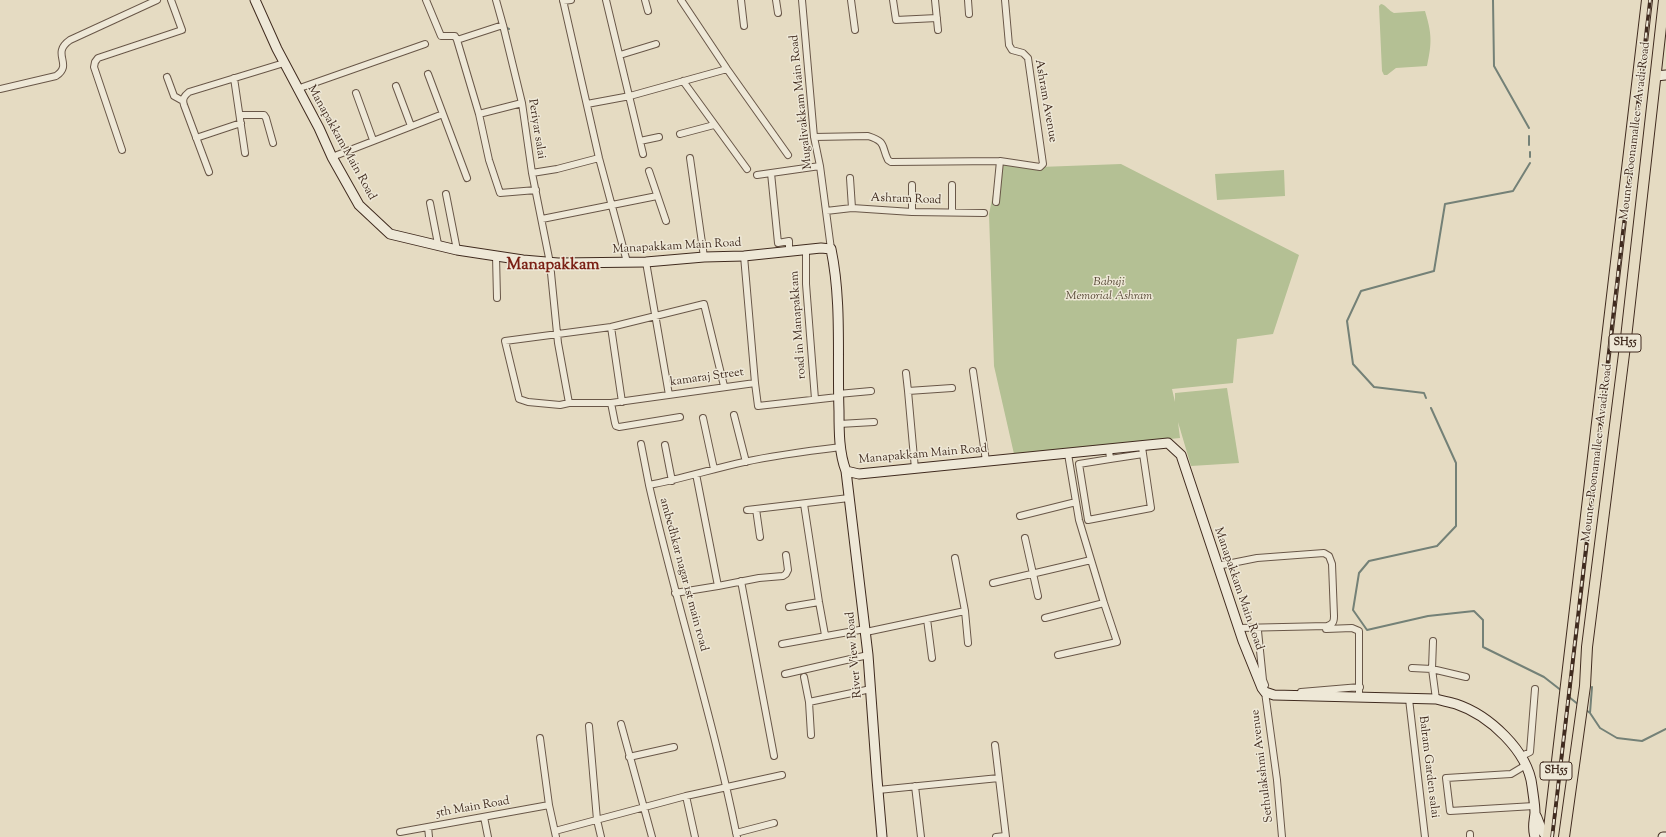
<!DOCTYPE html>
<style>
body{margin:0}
canvas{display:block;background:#e5dbc2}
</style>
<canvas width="1666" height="837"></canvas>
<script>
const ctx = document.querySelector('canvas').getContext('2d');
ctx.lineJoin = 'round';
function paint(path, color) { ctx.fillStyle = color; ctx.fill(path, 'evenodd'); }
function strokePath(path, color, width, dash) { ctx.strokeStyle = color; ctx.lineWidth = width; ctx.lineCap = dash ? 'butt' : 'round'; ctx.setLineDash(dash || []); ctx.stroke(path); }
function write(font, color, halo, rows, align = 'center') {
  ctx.font = font + ' "Sorts Mill Goudy",serif'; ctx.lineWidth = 3; ctx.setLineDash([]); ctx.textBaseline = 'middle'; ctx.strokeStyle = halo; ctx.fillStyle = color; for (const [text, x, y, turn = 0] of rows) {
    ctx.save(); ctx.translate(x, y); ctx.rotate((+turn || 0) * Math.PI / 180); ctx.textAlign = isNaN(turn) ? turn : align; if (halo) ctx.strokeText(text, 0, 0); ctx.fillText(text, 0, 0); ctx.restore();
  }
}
const green = new Path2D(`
 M1381 4C1386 5 1389 11 1394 13L1425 11C1432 34 1432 43 1427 66L1396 68 1387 75H1384L1382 71 1379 6Z
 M1000 161 1040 167 1121 164 1299 255 1273 334 1237 339 1233 383 1172 389 1175 402V393L1227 388 1239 463 1191 466 1178 422 1180 438 1014 454 994 366 989 214Z
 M1284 170 1285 196 1217 200 1215 174Z`);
const stream = new Path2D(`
 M1493 0 1494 66 1529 128
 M505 27 509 29
 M1529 136V145
 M1530 152V157
 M1426 398 1424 393 1374 387 1353 364 1347 321 1361 291 1434 271 1445 204 1513 191 1530 163
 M1431 408 1456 463V526L1437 546 1369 561 1359 573 1353 610 1367 630 1428 616 1474 611 1483 620V647L1544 677 1562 691
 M1569 697 1579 705
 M1586 710 1590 713 1600 728 1617 738 1642 741 1666 729
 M1590 713 1592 687`);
const street = new Path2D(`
 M426 0 441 36H455L457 40 479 114 489 160 500 193 536 190
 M496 0 503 25 522 103 532 173 550 263 558 343 569 403
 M563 0 599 158 627 262
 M606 0 643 154
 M645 0 648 11
 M681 0 727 69 788 155
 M741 0 744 26
 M776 0 778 13
 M802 0 814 137 820 166 831 249
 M851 0 855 30
 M893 0 896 20 937 18
 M935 0 938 30
 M968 0 969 14
 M563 1 571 0
 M457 40 503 25
 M620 55 656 44
 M428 74 467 178
 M167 77 174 96 183 101
 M234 78 245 153
 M683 81 747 169
 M396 86 411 126
 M0 89 56 76C74 64 50 54 70 40L157 0
 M297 89 425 44
 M356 93 373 140
 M587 104 630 96 727 69
 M479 114 522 103
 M240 115H264L266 118 273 143
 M680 134 714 125
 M814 137 868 136C887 142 881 146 888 160L891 162 1000 161 1040 167 1043 164 1028 58 1023 53 1012 50 1009 45 1005 0
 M196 138 241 123
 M640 141 659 137
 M122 150 94 67 95 62 98 58 182 30 171 0
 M332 157 443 114
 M690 158 704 257
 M649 171 666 221
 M209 172 184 105C182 99 184 96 189 92L284 63
 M532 173 557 169 599 158
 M771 173 778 243 789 241V251
 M757 175 820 166
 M850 178 852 208
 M446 194 457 250
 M996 202 1000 161
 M430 203 438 244
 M826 211 852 208 912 212 984 213
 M912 212V185
 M952 212V185
 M542 219 657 196
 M806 249V284L815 399
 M496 256 497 298
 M744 256 755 383
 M646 262 669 395
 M611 327 622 402
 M973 371 986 461
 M906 373 908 391
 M724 386 704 304 611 327 505 341 519 399 528 402 560 405 569 403H611L755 383 758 406 838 397
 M838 394 871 391
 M611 403 615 423 616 426 619 427 680 417
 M734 415 746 462
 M703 418 714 469
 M839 424 874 422
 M641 444 649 485
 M665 445 672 481
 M1109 450 1110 459 1079 464 1088 520 1151 508 1142 447
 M1110 459 1143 454
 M915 469 908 391 952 388
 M696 474 718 586 759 578 783 576 786 574 788 570 786 555
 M804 504 819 602 825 635
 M756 509 760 537
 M747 510 849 498
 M1020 516 1076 502
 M1025 538 1038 596
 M1217 566 1257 558 1324 553 1329 556 1332 564 1334 616C1334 622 1333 624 1327 626L1239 628
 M741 581 774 756
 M993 583 1091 560
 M675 593 718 586
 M789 607 819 602
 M965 611 968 643
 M1045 618 1104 603
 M927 619 932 658
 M1326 629 1352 628 1359 631V696
 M1258 631 1263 680 1265 685
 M866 632 965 611 955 558
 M1433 641 1432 669 1436 699
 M782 644 865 629
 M1058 655 1117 642 1104 603 1079 520 1068 454
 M1412 668 1432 669 1466 677
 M785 674 868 655
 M804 677 809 702 811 735
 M1265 692 1277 780 1282 837
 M1301 692 1360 687
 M1409 699 1425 837
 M809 702 871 689
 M621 724 652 837
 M589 726 597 820 601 837
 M540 738 549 805 556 837
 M995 745 1006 837
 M1522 756 1530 752 1535 689
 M629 757 674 747
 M1526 765 1511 774 1446 778 1450 811 1534 806
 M915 786 921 837
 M878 790 999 778
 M686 796 695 837
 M484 817 488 837
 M428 827 429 837
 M555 831 686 796 782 775
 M400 832 549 805
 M736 833 774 823
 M1470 834V837
 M737 837C713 718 676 603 649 485 681 479 712 469 744 462 776 455 808 451 841 447
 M996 837 1005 836`);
const secondary = new Path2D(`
 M255 0 277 49 319 128 332 157 359 205 390 234 457 250 523 260 558 263 646 262 704 257 744 256 821 248 831 249C842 302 837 357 839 411 839 431 839 453 846 471L868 655 877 779 882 837
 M1656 76 1666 75
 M846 471 859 474 1168 443 1181 455 1243 641 1262 688 1265 692 1274 695 1436 699C1443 701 1450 702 1456 704 1489 715 1528 751 1532 786 1533 794 1535 805 1535 813 1534 823 1532 827 1535 837
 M1535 814C1540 822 1540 832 1548 837
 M1663 837H1666`);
const primary = new Path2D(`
 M1548 837 1647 0
 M1564 837 1585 686 1587 647 1626 338 1664 0`);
const rail = new Path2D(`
 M1552 837 1650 0`);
const shields = [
 [1625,343,32],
 [1556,771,32]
];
const shieldNames = [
 ["SH55",1625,343],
 ["SH55",1556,771]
];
const streetNames = [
 ["Ashram Avenue",1045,101,80],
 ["Mugalivakkam Main Road",802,102,-96],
 ["Periyar salai",536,129,81],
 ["Mount - Poonamallee - Avadi Road",1636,131,-83],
 ["Manapakkam Main Road",341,143,61],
 ["Ashram Road",906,200,2],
 ["Manapakkam Main Road",677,247,-3],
 ["road in Manapakkam",799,325,-94],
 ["kamaraj Street",707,378,-8],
 ["Mount - Poonamallee - Avadi Road",1598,453,-83],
 ["Manapakkam Main Road",923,455,-5],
 ["ambedhkar nagar 1st main road",683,575,75],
 ["Manapakkam Main Road",1238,589,71],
 ["River View Road",855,655,-95],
 ["Sethulakshmi Avenue",1263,766,-97],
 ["Balram Garden salai",1428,767,83],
 ["5th Main Road",473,808,-10]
];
const parkNames = [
 ["Babuji",1109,283],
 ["Memorial Ashram",1109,297]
];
const districtNames = [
 ["Manapakkam",553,266]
];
paint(green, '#b4c094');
strokePath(stream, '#748177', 2);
strokePath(street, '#695748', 8);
strokePath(secondary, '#402b1f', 11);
strokePath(primary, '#402b1f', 12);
strokePath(street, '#eee8d7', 6);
strokePath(secondary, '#eee8d7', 9);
strokePath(primary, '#e5dbc2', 10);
strokePath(rail, '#402b1f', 3.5);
strokePath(rail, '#eee8d7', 2, [6]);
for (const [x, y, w] of shields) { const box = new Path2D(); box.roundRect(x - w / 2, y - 9, w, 18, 3); ctx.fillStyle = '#eee8d7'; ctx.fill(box); strokePath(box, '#402b1f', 1); }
write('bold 11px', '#402b1f', null, shieldNames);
write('12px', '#402b1f', '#eee8d7', streetNames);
write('italic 12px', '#574936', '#eee8d7', parkNames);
write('bold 16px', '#7a1f14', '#eee8d7', districtNames);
</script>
